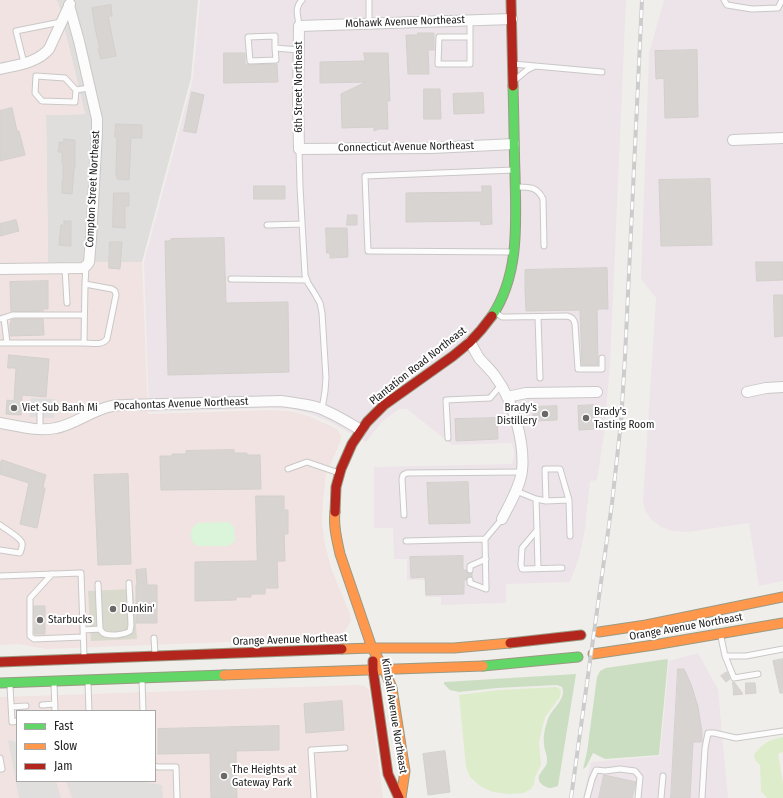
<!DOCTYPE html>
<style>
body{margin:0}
#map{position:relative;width:783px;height:798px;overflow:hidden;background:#f0eeeb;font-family:"Fira Sans Condensed",sans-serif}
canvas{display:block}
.legend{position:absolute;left:16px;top:710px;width:140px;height:72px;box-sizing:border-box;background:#fff;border:1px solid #a7a7a7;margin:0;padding:5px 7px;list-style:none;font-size:12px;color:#222}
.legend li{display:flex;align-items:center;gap:8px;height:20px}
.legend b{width:20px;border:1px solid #a7a7a7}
</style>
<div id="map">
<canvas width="783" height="798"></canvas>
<ul class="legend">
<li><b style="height:5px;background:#63d668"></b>Fast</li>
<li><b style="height:5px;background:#ff974d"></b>Slow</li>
<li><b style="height:5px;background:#b3261e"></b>Jam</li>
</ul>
</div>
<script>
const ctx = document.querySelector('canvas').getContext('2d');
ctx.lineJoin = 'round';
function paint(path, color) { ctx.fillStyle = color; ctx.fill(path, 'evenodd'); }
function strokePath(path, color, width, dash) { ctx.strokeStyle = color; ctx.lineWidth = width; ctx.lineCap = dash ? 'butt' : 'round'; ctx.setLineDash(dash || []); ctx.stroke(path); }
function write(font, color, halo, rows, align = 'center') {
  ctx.font = font + ' "Fira Sans Condensed",sans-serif'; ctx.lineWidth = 4; ctx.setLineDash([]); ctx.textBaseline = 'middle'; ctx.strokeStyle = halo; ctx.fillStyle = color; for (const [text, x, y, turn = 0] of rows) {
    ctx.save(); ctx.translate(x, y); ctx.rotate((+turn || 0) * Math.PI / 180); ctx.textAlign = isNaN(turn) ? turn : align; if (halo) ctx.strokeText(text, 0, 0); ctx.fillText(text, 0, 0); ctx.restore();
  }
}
const residential = new Path2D(`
 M55 0H198L191 78 142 262H48L46 115 85 114 58 2Z`);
const commercial = new Path2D(`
 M0 0H55L58 2 85 114 46 115 48 262H142L148 414 270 410 290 411 309 416 337 429 339 432 341 436V440L326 475 323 501 322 522 325 544 331 568 350 614 351 620 349 625 342 634 330 638 46 649 18 644 0 645Z
 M359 685 365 686 369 690 383 798H0V697ZM17 711H155V781H17Z`);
const industrial = new Path2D(`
 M200 0H626L610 366 604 434 597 480 590 481 585 529 579 558 570 582 506 584V603L441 605V597H425V580H407V559H394L393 528H374V467L512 464 514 457V450L512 443 452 445 407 409H399L391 415 382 422 366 442 328 421 310 414 290 409 270 408 149 412 144 262 193 78Z
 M664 0H783V581L759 586 749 523 688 532 673 531 661 527 651 519 645 510 643 501 656 298 641 279 649 53Z
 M698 653 718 689 728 798H583L591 762 660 756 669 661Z`);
const construction = new Path2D(`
 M133 589 137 639 91 641 88 591Z`);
const grass = new Path2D(`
 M556 687 560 689 561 692 560 697 545 717 542 729 539 743 541 765 535 777 534 784 531 789 524 793 509 794 493 792 480 786 470 777 466 767 459 695 498 690Z
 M783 737V752L778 754 783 783V798H767L761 791 760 765 755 760 754 755C763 743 768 740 783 737Z`);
const forest = new Path2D(`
 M667 659 668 660 659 755 605 759 593 753 586 767 583 769 587 752 597 677 600 671 606 668Z
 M576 674 558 786C553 788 549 789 544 786 531 777 546 770 547 762 548 756 544 750 544 744 543 736 545 727 548 719 552 708 567 699 562 687L557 685 497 688 459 692 450 690 444 684V682Z`);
const park = new Path2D(`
 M228 522 230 523 234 527 235 541 228 546H197C188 540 189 528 198 523Z`);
const parking = new Path2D(`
 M31 398 55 399 54 418 29 417Z
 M8 740 17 742V781H56L61 798H19Z
 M66 781H139L162 785 163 798H72Z`);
const building = new Path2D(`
 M111 5 112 16H108L116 56 101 59 98 49H100L95 28 92 8Z
 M418 33H434V50H428L429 74H408L406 35H418Z
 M697 50 698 117 665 118 664 78 656 79 655 51Z
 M224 53H245V65L277 64 278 82 224 83Z
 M364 53H388L390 101H387L388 129H379L374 131V127L342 128 341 94 366 82 320 83V62L365 61Z
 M424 89H440L441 119H424Z
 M192 92 204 95 196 133 184 131Z
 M483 93 484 113 454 114 453 94Z
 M12 108 17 131H19L25 155 0 161V111Z
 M116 124 142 125V138H131L129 180 117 179V176H116L117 137H115Z
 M64 139 75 140V168H74L72 194 62 193V181H63V164H62V152H58L59 148V142L63 143V141H64Z
 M710 179 712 245 661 246 659 180Z
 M254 186H285V199H254Z
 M482 186H491L492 224 481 225 480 221 406 222V193L482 192Z
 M114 193H129V206H125V228L113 227Z
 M348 215H357V225H347Z
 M16 220 19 231 0 236V224Z
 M64 221H71V246L59 245 61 225H64Z
 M326 228H347L348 257 330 258V253H327Z
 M224 238 226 303 288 302 289 372 168 375 165 241H170L171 239Z
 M110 242H122L120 269 109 268Z
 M756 262H783V280L757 281Z
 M607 268 608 309H597L598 365H582L580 310 526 311 525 290V270Z
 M48 281V309H43V311L11 312 10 282Z
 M774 295H783V336L775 337Z
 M14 319H43L44 335 10 336V323H11V320Z
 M9 355 49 359 46 397 22 395 21 415 6 414 7 400 14 401 16 368H8Z
 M594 405 595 429 579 430 578 406Z
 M557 406V420L533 421V407Z
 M497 418 498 439 456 441 455 419Z
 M234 450V453H247V455H260L261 489 161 490 160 456H172V454H186V451Z
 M2 460 46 475 43 486 45 489 37 528 20 524 29 483 0 474V464Z
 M128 474 131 564 98 565 94 475Z
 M468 482 470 523 429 524 427 483Z
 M256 496H284V510H288V534H284L285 561H277L278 588H265V594H251V597H236V600L195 601V562L257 561Z
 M463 556V570H466L468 574 472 573V577L468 576 466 580H464V594L426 595 425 577 411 578 410 557Z
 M146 569 147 585H157V623H136V585H137L136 570Z
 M34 606H45V634H35Z
 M783 659V693H780L773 661Z
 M678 669H684L691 684 698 707 702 732V742H693L690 798H671Z
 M727 672 730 679 726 682 721 676Z
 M733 682H734L743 694 734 695Z
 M746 683H755L756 693 746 694Z
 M342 701 344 730 306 733 304 704Z
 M279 726V750L236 751 237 798H211L210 753 158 754V729Z
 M445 751 450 792 428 795 423 754Z
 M604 775 636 782 632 798H599Z`);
const lane = new Path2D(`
 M724 0 727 5 752 9 778 8 782 0
 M470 20V64H438L439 37H470
 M369 23V0
 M299 26C298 15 294 8 302 0
 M275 48V36L248 37 250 61 276 60 275 48 299 50
 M24 63 16 31 61 22
 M513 64 602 72
 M515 80 527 70 535 66
 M76 90 65 78 36 76 35 93 42 101 75 102 76 90 89 88
 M299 149 300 187 305 275 308 283 315 294 320 303 322 313 326 378 325 391 322 409
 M516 187C528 187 537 186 543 199L544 246
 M267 225 302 224
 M513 252 368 251 365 176 514 170
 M65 268 67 303
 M231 279 307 280
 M495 312 502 317H508L567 316C572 317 574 319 575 324L578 369H602V358
 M538 317 540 378
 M4 318 7 343
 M0 319 13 315H84
 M0 343H84L85 284 86 266
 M84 343C92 343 102 346 107 339L116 295 115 291 112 289 85 284
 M40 429V411
 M448 438 446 400 490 398 501 385
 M288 469 307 462 339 473
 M516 491 536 499 546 501 545 469H560L569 500 570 536
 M536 499 537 530 522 548 521 565 522 569H524L562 568
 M546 501 569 500
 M404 515 402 479 403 475 407 473 522 472
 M0 525C5 529 20 537 22 543 23 546 21 550 20 553L0 550
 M537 530 538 569
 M406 541 485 539 502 519
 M470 570V566L486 559
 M52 574 30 598V636L34 639 83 637
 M0 576 81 573 84 655
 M470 580V583L486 589 485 539
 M98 584 100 629C102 632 102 633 105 634 112 636 124 635 130 631L131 625 129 583
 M83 630 100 629
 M721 637 725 656H746L783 649
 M154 638 155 654
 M725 656 734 678 758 674
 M142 680 143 711
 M88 683 89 711
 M54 684 55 711
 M10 686 12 722 17 721
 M42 705 55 704
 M11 707 26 706
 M0 758 2 769H0
 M155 766 158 767H176L177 798
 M314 798 311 750 345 748
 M587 798 592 779 596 770 605 771 620 769 635 771 640 777 638 798
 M661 798 663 776
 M702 798 705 748 708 733H714L736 738 783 731`);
const street = new Path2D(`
 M512 19 299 26 298 102 299 149 432 148 514 144
 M0 69C17 65 37 63 49 49L70 4
 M733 140 783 138
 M0 269 83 268 87 265 89 262 91 239 97 132V119L79 41 69 5
 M470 342C473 347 476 353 479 358 484 364 491 370 495 376 513 400 525 442 522 471 520 487 509 505 502 519
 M747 392 766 388 783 387
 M507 397 526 393 597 392
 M0 423C18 426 38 432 56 428 72 425 87 414 102 409 109 406 116 405 124 405L281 401C294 403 306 404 319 408 333 413 347 422 361 430`);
const fast = new Path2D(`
 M492 316C520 274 516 222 515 174 514 145 514 115 513 86
 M483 666 578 657
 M0 683 224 675`);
const slow = new Path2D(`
 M335 512C333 526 337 540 340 554L372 648 384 669 392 688 405 771 401 798
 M599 632 646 625 783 597
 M342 649 372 648H454L510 643
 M593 654 654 645 783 623
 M224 675 483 666`);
const jam = new Path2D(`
 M511 0 513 86
 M335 512 336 487 341 469 352 444 367 422 384 405 453 356 470 342 481 330 492 316
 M510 643 581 635
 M373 661V670L388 774 399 798
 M0 662 342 649`);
const rail = new Path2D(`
 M571 798 612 503 621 422 625 357 642 0`);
const markers = [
 [14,408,4,"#6a6968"],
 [545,414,4,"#6a6968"],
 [586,418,4,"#6a6968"],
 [113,609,4,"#6a6968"],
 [40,620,4,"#6a6968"],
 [224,776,4,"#6a6968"]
];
const streetNames = [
 ["Mohawk Avenue Northeast",405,22,-2],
 ["6th Street Northeast",299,87,-90],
 ["Connecticut Avenue Northeast",406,147,-1],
 ["Compton Street Northeast",93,189,-87],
 ["Plantation Road Northeast",418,366,-38],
 ["Pocahontas Avenue Northeast",181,404,-2],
 ["Orange Avenue Northeast",686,627,-10],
 ["Orange Avenue Northeast",290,640,-2],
 ["Kimball Avenue Northeast",394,716,81]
];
const poiNames = [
 ["Viet Sub Banh Mi",22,408],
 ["Brady's",537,408,"right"],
 ["Distillery",537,421,"right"],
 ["Brady's",594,412],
 ["Tasting Room",594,425],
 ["Dunkin'",121,609],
 ["Starbucks",48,620],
 ["The Heights at",232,770],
 ["Gateway Park",232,783]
];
paint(residential, '#dfdedc');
paint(commercial, '#f1e3e1');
paint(industrial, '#ede4e9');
paint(construction, '#d9d9cd');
paint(grass, '#ddeccb');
paint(forest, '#cbdec1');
paint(park, '#daf5da');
paint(parking, '#e0dfde');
paint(building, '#d7d4d2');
strokePath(building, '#d3d0cc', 1);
strokePath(lane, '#c9c8c7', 7);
strokePath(street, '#c9c8c7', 12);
strokePath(fast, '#999a82', 11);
strokePath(slow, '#999a82', 11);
strokePath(jam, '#999a82', 11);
strokePath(lane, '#fdfcfc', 5);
strokePath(street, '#fdfcfc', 10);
strokePath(fast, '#63d668', 9);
strokePath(slow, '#ff974d', 9);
strokePath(jam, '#b3261e', 9);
strokePath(rail, '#ccc', 4);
strokePath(rail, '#fff', 2.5, [8]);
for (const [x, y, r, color] of markers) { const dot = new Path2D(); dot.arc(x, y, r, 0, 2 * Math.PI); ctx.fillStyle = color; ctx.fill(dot); strokePath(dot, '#fff', 1.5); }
write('11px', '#222', '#fff', streetNames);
write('11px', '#222', '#fff', poiNames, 'left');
</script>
